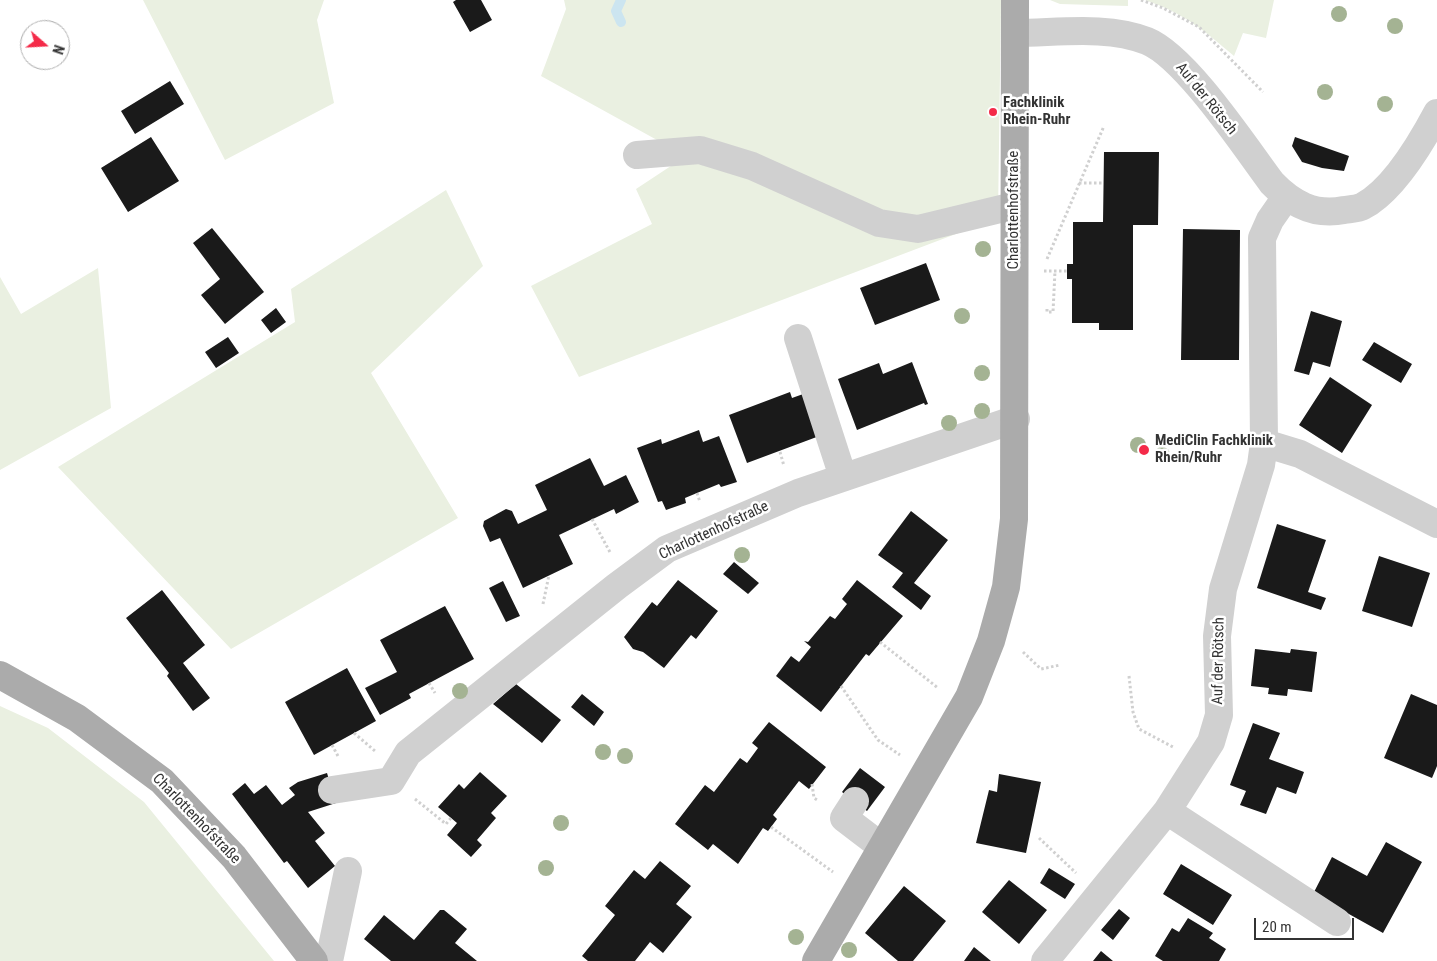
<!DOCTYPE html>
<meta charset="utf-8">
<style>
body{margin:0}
#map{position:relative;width:1437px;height:961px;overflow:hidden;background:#fff;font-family:"Roboto Condensed",sans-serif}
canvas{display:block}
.north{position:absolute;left:20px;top:20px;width:50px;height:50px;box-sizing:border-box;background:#fff;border:1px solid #adadad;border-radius:50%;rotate:109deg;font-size:14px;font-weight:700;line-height:20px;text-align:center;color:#333}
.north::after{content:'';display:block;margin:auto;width:18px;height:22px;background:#f42b49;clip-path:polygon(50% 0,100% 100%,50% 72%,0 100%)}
.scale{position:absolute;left:1254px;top:918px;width:100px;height:22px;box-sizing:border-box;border:2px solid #333;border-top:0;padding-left:6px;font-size:15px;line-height:18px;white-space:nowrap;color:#333;-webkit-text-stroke:4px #fff;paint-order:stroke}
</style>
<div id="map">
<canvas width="1437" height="961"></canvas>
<div class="north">N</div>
<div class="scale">20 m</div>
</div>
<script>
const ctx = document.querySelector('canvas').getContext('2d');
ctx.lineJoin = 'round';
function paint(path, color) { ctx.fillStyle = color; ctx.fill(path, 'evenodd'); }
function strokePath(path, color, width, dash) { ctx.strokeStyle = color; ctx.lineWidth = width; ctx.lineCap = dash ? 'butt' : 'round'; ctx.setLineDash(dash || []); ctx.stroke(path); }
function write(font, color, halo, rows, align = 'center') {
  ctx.font = font + ' "Roboto Condensed",sans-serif'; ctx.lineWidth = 5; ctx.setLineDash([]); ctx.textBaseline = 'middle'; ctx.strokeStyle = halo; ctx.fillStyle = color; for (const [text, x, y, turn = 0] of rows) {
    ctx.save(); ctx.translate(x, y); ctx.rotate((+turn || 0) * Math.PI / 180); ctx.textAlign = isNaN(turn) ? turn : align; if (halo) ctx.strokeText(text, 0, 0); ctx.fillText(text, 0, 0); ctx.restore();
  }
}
const green = new Path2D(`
 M143 0H324L317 20 334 103 225 160Z
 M564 0H1001L998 218 579 377 531 286 652 224 636 189 686 156 541 76 566 9Z
 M1050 0H1128V6L1060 4Z
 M1145 0H1274L1266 38 1243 33 1234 56C1202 29 1185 14 1145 0Z
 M446 190 483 266 371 373 458 518 231 649 58 467 295 322 291 289Z
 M98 268 111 408 0 470V277L21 314Z
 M0 706 48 728 144 802 274 961H0Z`);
const stream = new Path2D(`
 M621 22 616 11 621 0`);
const building = new Path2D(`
 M456 0H481L492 20 470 32 453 2Z
 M170 81 184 104 135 134 121 111Z
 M151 137 179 181 128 212 101 168Z
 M1295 137 1349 156 1344 171 1322 168 1302 162 1292 146Z
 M1104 152H1159L1158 225H1133V330H1099V323H1072V279H1067V264H1073V222H1103Z
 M212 228 264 292 225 324 201 295 220 279 193 243Z
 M1183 229 1240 230 1239 360H1181Z
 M926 263 940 300 875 325 860 288Z
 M276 308 286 322 271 333 261 320Z
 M1311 311 1342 321 1330 367 1313 362 1309 375 1294 371Z
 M228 337 239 353 216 368 205 352Z
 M1374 342 1412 364 1401 383 1362 360Z
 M912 362 928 404 925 405 924 403 857 430 838 379 879 363 883 374Z
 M1330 377 1372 405 1342 453 1299 425Z
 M790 392 792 398 806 393 822 435 747 463 729 415Z
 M699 430 703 442 719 436 737 482 721 487 719 484 697 493 685 498 686 503 666 510 662 501 658 502 637 448 661 439 662 444Z
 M590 458 604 486 626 475 639 502 616 514 614 509 559 535 573 564 523 588 500 538 490 542 483 526 484 521 506 509 512 511 518 524 547 510 535 485Z
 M911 511 948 540 914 583 931 596 921 610 892 587 903 573 878 555Z
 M1277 524 1326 540 1308 592 1326 598 1321 610 1257 588Z
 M1379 556 1430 573 1412 627 1362 611Z
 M734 562 759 583 748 594 723 574Z
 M678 580 718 611 696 639 691 635 664 668 643 652 633 649 624 637 652 602 657 606Z
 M857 580 903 616 869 656 866 654 821 712 776 676 791 656 799 662 811 647 804 641 808 642 830 616 835 619 847 604 842 599Z
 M503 581 520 616 506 622 489 588Z
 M162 590 205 645 183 663 210 698 193 711 167 676 169 673 126 618Z
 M445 606 474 659 409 694 411 698 380 715 365 688 397 672 380 640Z
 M1255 649 1290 653 1291 649 1317 652 1312 692 1288 689 1287 696 1277 695 1268 694 1269 688 1251 686Z
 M347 668 376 721 314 755 285 702Z
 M516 684 561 720 542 743 493 704Z
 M582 694 604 712 594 726 571 707Z
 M1411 694 1437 705V766L1432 778 1384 758Z
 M769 722 826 767 809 789 799 781 773 815 777 819 768 831 763 828 738 864 713 844 708 850 675 824 705 785 714 792 740 758 747 763 758 748 752 743Z
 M1253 723 1280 733 1269 759 1304 772 1296 794 1277 787 1266 814 1240 805 1246 791 1230 785Z
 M860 768 885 787 867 811 842 792Z
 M480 772 507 796 491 813 496 818 477 840 482 845 471 857 447 835 457 823 438 807 459 784 464 789Z
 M327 773 336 803 308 812 325 833 315 841 335 866 308 888 287 861 284 863 232 794 245 783 254 794 266 785 282 805 295 795 289 788 298 782Z
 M999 774 1041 782 1026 853 976 843 989 790 997 792Z
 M1386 842 1422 862 1383 933 1313 894 1332 857 1367 876Z
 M660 861 691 886 676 904 692 917 663 953 650 942 635 961H588L582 956 615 915 605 906 634 870 645 879Z
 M1181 864 1232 895 1213 925 1163 894Z
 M1049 868 1075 884 1065 899 1040 883Z
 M1009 880 1047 910 1019 944 982 912Z
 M904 886 946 921 913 961H898L865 933Z
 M1119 909 1130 918 1113 940 1101 930Z
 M440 910H444L467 929 455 943 477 961H391L364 939 384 915 414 940Z
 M1188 918 1213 933 1209 938 1226 949 1219 961H1163L1155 956 1172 928 1179 932Z
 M974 947 991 961H964Z
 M1101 951 1113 961H1093Z`);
const path = new Path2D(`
 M1141 0 1163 8 1199 27 1263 92
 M1079 183H1103
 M1047 259 1104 126
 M1044 271H1067
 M1047 309V312H1053L1055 271
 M1194 444 1225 438 1234 434
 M780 452 784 466
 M697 493 700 502
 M592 519 611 554
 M543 604 549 575
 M880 642 938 688
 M1023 652 1041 669 1060 665
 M1129 676 1133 712 1139 729 1173 747
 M429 683 435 693
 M841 686 878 740 900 755
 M354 733 375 751
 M332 745 339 758
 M812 784 814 798 819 801
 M415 799 446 824 451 818
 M771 827 833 872
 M1039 838 1076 873`);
const minor = new Path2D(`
 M1015 33C1057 33 1107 25 1147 41 1186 57 1245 147 1272 183 1292 204 1315 216 1344 210 1350 209 1358 209 1363 206 1393 190 1421 143 1437 113
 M637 155 700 150 752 166 879 223 918 229 1013 206
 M798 338 843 477
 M1264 443 1300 454 1437 524
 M332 790 391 781 408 753 617 586 667 549 798 493 1016 419
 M855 801 844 818 882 847
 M1167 811 1337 922
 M329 961 348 871
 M1045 961 1167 811 1211 742 1219 715 1217 636 1223 589 1261 465 1264 443 1262 238 1270 220 1286 197`);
const major = new Path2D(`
 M0 675 77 718 162 781 234 857 314 961
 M816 961 969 697 991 641 1006 587 1014 519 1015 0`);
const trees = [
 [1339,14],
 [1395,26],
 [1325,92],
 [1385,104],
 [983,249],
 [962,316],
 [982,373],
 [982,411],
 [949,423],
 [1138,445],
 [1162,455],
 [742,555],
 [460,691],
 [603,752],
 [625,756],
 [561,823],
 [546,868],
 [796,937],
 [849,950]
];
const markers = [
 [993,112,5,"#f42b49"],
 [1144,450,6,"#f42b49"]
];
const streetNames = [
 ["Auf der Rötsch",1206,99,51],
 ["Charlottenhofstraße",1014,210,-90],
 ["Charlottenhofstraße",714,531,-25],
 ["Auf der Rötsch",1219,661,-89],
 ["Charlottenhofstraße",196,819,46]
];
const poiNames = [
 ["Fachklinik",1003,103],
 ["Rhein-Ruhr",1003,120],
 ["MediClin Fachklinik",1155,441],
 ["Rhein/Ruhr",1155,458]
];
paint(green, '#eaf0e1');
strokePath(stream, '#cce5f0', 10);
paint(building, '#1a1a1a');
strokePath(path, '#d0d0d0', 3, [2.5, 2.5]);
strokePath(minor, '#d0d0d0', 28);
strokePath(major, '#ababab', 28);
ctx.fillStyle = '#a4b393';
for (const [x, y] of trees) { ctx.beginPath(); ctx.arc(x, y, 8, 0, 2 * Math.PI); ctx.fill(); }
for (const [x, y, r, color] of markers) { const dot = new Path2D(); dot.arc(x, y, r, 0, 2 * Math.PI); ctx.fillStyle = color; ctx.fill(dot); strokePath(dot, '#fff', 2); }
write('15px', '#333', '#fff', streetNames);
write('bold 15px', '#333', '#fff', poiNames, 'left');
</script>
